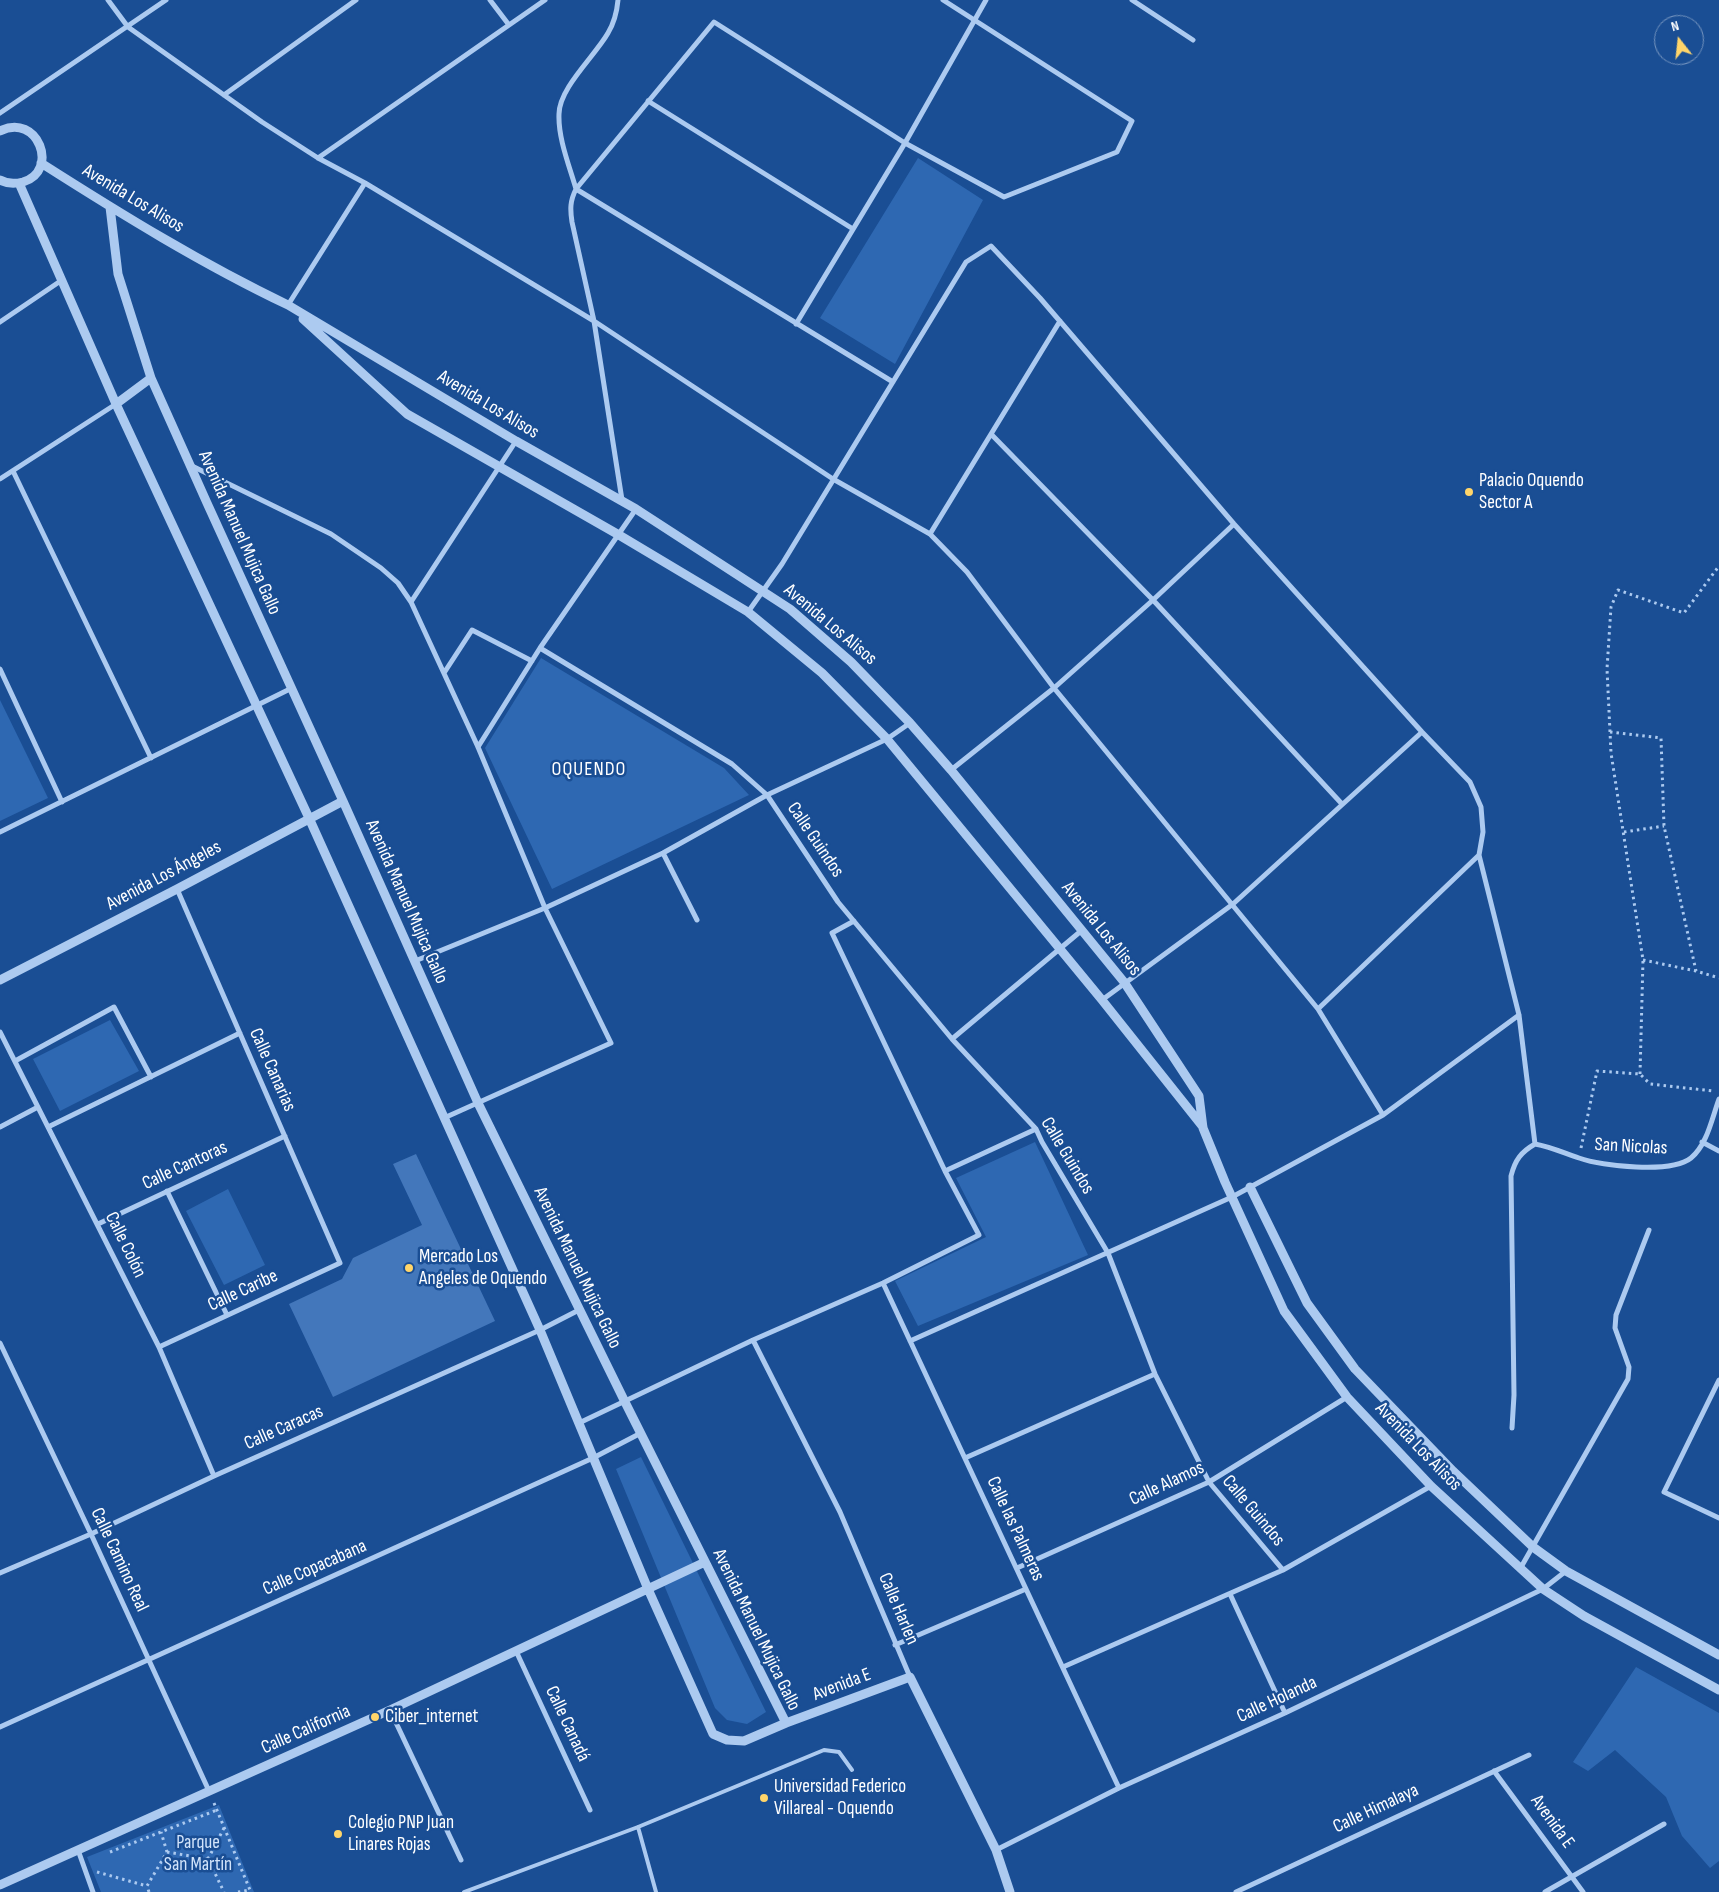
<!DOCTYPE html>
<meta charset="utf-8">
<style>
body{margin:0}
#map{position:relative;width:1719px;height:1892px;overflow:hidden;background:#1a4e94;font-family:"Sofia Sans Condensed",sans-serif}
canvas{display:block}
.north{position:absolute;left:1654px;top:15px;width:50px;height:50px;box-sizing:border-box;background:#1a4e94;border:1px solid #7695bf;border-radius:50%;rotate:344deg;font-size:14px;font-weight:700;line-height:20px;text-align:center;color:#fff}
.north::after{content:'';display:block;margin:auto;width:18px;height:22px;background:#ffd56a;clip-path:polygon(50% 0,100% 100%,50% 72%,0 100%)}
</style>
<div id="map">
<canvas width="1719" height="1892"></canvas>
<div class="north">N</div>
</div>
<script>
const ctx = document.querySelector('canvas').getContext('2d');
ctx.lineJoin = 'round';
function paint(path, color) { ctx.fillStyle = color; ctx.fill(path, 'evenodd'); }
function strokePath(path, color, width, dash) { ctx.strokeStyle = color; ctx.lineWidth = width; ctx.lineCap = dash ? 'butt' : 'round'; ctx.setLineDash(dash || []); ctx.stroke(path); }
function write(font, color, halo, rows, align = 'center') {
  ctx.font = font + ' "Sofia Sans Condensed",sans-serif'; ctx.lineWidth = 5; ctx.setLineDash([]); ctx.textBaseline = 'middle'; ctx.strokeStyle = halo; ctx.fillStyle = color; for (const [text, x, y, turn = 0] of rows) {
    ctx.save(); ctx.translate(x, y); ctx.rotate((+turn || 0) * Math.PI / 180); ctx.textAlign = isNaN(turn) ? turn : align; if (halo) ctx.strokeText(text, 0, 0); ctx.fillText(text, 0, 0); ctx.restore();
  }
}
const green = new Path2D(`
 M918 158 983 200 895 364 820 318Z
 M541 658 724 768 749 795 552 889 485 748Z
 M0 700 48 798 0 821Z
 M110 1020 139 1071 60 1111 33 1059Z
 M1035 1142 1088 1255 918 1326 895 1281 986 1237 956 1178Z
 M228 1189 265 1265 224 1285 186 1211Z
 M641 1457 766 1712 747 1724 727 1720 715 1708 616 1469Z
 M1636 1667 1719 1713V1861L1710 1868 1682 1836 1666 1797 1615 1750 1588 1771 1573 1762Z
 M219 1805 254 1892H101L87 1857Z`);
const building = new Path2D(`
 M416 1154 495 1321 333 1397 289 1304 342 1279 353 1258 422 1225 393 1164Z`);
const path = new Path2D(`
 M1610 732 1661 738 1664 826 1696 971
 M1624 832 1664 826
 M1643 960 1696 971 1719 978
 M1640 1074 1643 960 1611 753 1607 669 1611 607 1618 590 1684 613 1719 566
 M1581 1148 1597 1071 1640 1074 1650 1084 1713 1091
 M214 1803 250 1890 238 1892
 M110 1852 217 1810
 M167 1852 208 1859 224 1892
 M208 1859 224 1828
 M97 1872 147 1886
 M149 1892 147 1886 167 1852 161 1832`);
const service = new Path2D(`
 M638 1827 656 1892
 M464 1892 638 1827 824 1750 839 1752 852 1770`);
const minor = new Path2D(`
 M108 0 128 27 262 122 318 158 365 183 594 321 833 479 930 534 967 572 1054 688 1318 1009 1383 1115
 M490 0 509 25
 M618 0C617 11 614 23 608 33 595 56 559 88 559 114 558 138 569 165 576 189L893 382
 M1132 0 1193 40
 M224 95 356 0
 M648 101 853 229
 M0 113 166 0
 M318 158 545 0
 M288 305 365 183
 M0 322 62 280
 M796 324 905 143 986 0
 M991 434 1153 600 1342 804
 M192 466 331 534 381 568 398 583 411 602 478 747 545 908 611 1043 444 1118
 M13 471 151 758
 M0 479 116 404
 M622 500 594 321 572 222C570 209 570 201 576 189L714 22 905 143 1004 197 1117 152 1132 121 943 0
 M930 534 1060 321
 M411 602 516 441
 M748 612 782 564 966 262 991 246 1040 298 1234 524 1422 732 1470 782 1481 807 1483 832 1479 855 1519 1015 1535 1144C1521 1152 1515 1160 1511 1176L1514 1395 1512 1428
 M540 648 732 764 767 795 838 902 952 1039 1036 1129 1042 1142 1108 1253 1155 1374 1209 1482 1283 1570
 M0 669 62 802
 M444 673 472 630 532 661
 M478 747 540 648 636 509
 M951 770 1054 688 1153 600 1234 524
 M0 832 292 688
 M663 853 697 920
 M415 961 545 908 663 853 767 795 887 739 910 723
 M1102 1000 1233 904 1422 732
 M1318 1009 1479 855
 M0 1032 159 1347 214 1476
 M952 1039 1081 931
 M15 1061 114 1007 151 1077
 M0 1127 38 1107
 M48 1127 240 1033
 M1702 1142 1719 1151
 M1535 1144C1551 1147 1564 1153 1579 1158 1602 1166 1671 1174 1691 1158 1707 1145 1712 1118 1719 1099
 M945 1171 1036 1129
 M167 1191 227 1315
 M98 1224 285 1136
 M883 1283 1119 1788
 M753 1340 840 1512 910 1677
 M910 1341 1232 1197 1383 1115 1519 1015
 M0 1343 91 1534 209 1791
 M159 1347 340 1263 177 889
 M1719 1380 1664 1492 1719 1518
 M579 1423 753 1340 883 1283 979 1235 945 1171 832 933 854 921
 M965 1458 1155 1374
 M1017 1568 1209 1482 1347 1397
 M1520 1569 1628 1379 1629 1367 1615 1328 1616 1315 1649 1230
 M0 1573 91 1534 214 1476 540 1330 579 1310
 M1230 1594 1285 1713
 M895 1645 1026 1589
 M516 1651 590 1810
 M1063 1667 1283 1570 1431 1486
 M390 1710 461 1860
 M0 1727 593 1458 641 1433
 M1494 1771 1583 1892
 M78 1850 93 1892
 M996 1850 1119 1788 1285 1713 1543 1589 1566 1571
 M1236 1892 1529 1755
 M1545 1892 1664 1824`);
const tertiary = new Path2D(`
 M0 131C38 112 60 171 23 182 15 184 7 184 0 180
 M41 163C121 214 202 264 288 305L516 441 636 509 790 609 851 662 910 723 951 770 1124 982 1199 1096 1203 1128 1225 1182 1284 1311 1347 1397 1431 1486 1543 1589 1584 1616 1719 1690
 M19 183 116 404 309 818 540 1330 648 1589 713 1734 727 1740 744 1741 786 1723 910 1677 996 1850 1010 1892
 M110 207 118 274 151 378 116 404
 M303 319 407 414 619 535 748 612 822 673 887 739 1102 1000 1203 1127
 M151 378 207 503 343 801 478 1103 624 1400 786 1723
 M0 980 177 889 343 801
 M1250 1187 1307 1303 1355 1369 1453 1471 1533 1547 1566 1571 1719 1655
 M0 1885 390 1710 705 1562`);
const markers = [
 [1469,492,5,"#ffd56a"],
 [409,1268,5,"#ffd56a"],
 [375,1717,5,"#ffd56a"],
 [764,1798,5,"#ffd56a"],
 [338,1834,5,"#ffd56a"]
];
const streetNames = [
 ["Avenida Los Alisos",133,199,31],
 ["Avenida Los Alisos",488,405,31],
 ["Avenida Manuel Mujica Gallo",239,533,66],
 ["Avenida Los Alisos",830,625,40],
 ["Calle Guindos",815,840,56],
 ["Avenida Los Ángeles",164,876,-28],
 ["Avenida Manuel Mujica Gallo",406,902,66],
 ["Avenida Los Alisos",1101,929,51],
 ["Calle Canarias",272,1070,66],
 ["San Nicolas",1631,1147,3],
 ["Calle Guindos",1067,1156,59],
 ["Calle Cantoras",185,1166,-25],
 ["Calle Colón",125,1245,64],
 ["Avenida Manuel Mujica Gallo",577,1268,64],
 ["Calle Caribe",243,1291,-25],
 ["Calle Caracas",284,1428,-24],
 ["Avenida Los Alisos",1418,1447,46],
 ["Calle Alamos",1167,1484,-25],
 ["Calle Guindos",1253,1511,50],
 ["Calle las Palmeras",1015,1529,65],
 ["Calle Camino Real",119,1560,65],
 ["Calle Copacabana",315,1568,-24],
 ["Calle Harlen",898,1609,67],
 ["Avenida Manuel Mujica Gallo",756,1630,64],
 ["Avenida E",842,1685,-21],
 ["Calle Holanda",1277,1700,-25],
 ["Calle Canadá",567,1724,65],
 ["Calle California",306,1730,-24],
 ["Calle Himalaya",1376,1809,-25],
 ["Avenida E",1552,1822,54]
];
const poiNames = [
 ["Palacio Oquendo",1479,481],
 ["Sector A",1479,503],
 ["Mercado Los",419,1257],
 ["Angeles de Oquendo",419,1279],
 ["Ciber_internet",385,1717],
 ["Universidad Federico",774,1787],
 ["Villareal - Oquendo",774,1809],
 ["Colegio PNP Juan",348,1823],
 ["Linares Rojas",348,1845]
];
const parkNames = [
 ["Parque",198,1843],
 ["San Martín",198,1865]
];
const neighbourhoodNames = [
 ["OQUENDO",589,770]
];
paint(green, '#2e68b2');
paint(building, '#4377bb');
strokePath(path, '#accaf0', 3, [2.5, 4]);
strokePath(service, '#accaf0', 4);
strokePath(minor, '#accaf0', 5);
strokePath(tertiary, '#accaf0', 9);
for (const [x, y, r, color] of markers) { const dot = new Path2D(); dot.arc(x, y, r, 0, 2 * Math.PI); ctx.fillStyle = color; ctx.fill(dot); strokePath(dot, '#1a4e94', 2); }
write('19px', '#fff', '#1a4e94', streetNames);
write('19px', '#fff', '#1a4e94', poiNames, 'left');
write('19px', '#d2e4fb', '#1a4e94', parkNames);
ctx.letterSpacing = '1px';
write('20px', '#fff', '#1a4e94', neighbourhoodNames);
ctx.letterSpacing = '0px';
</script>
